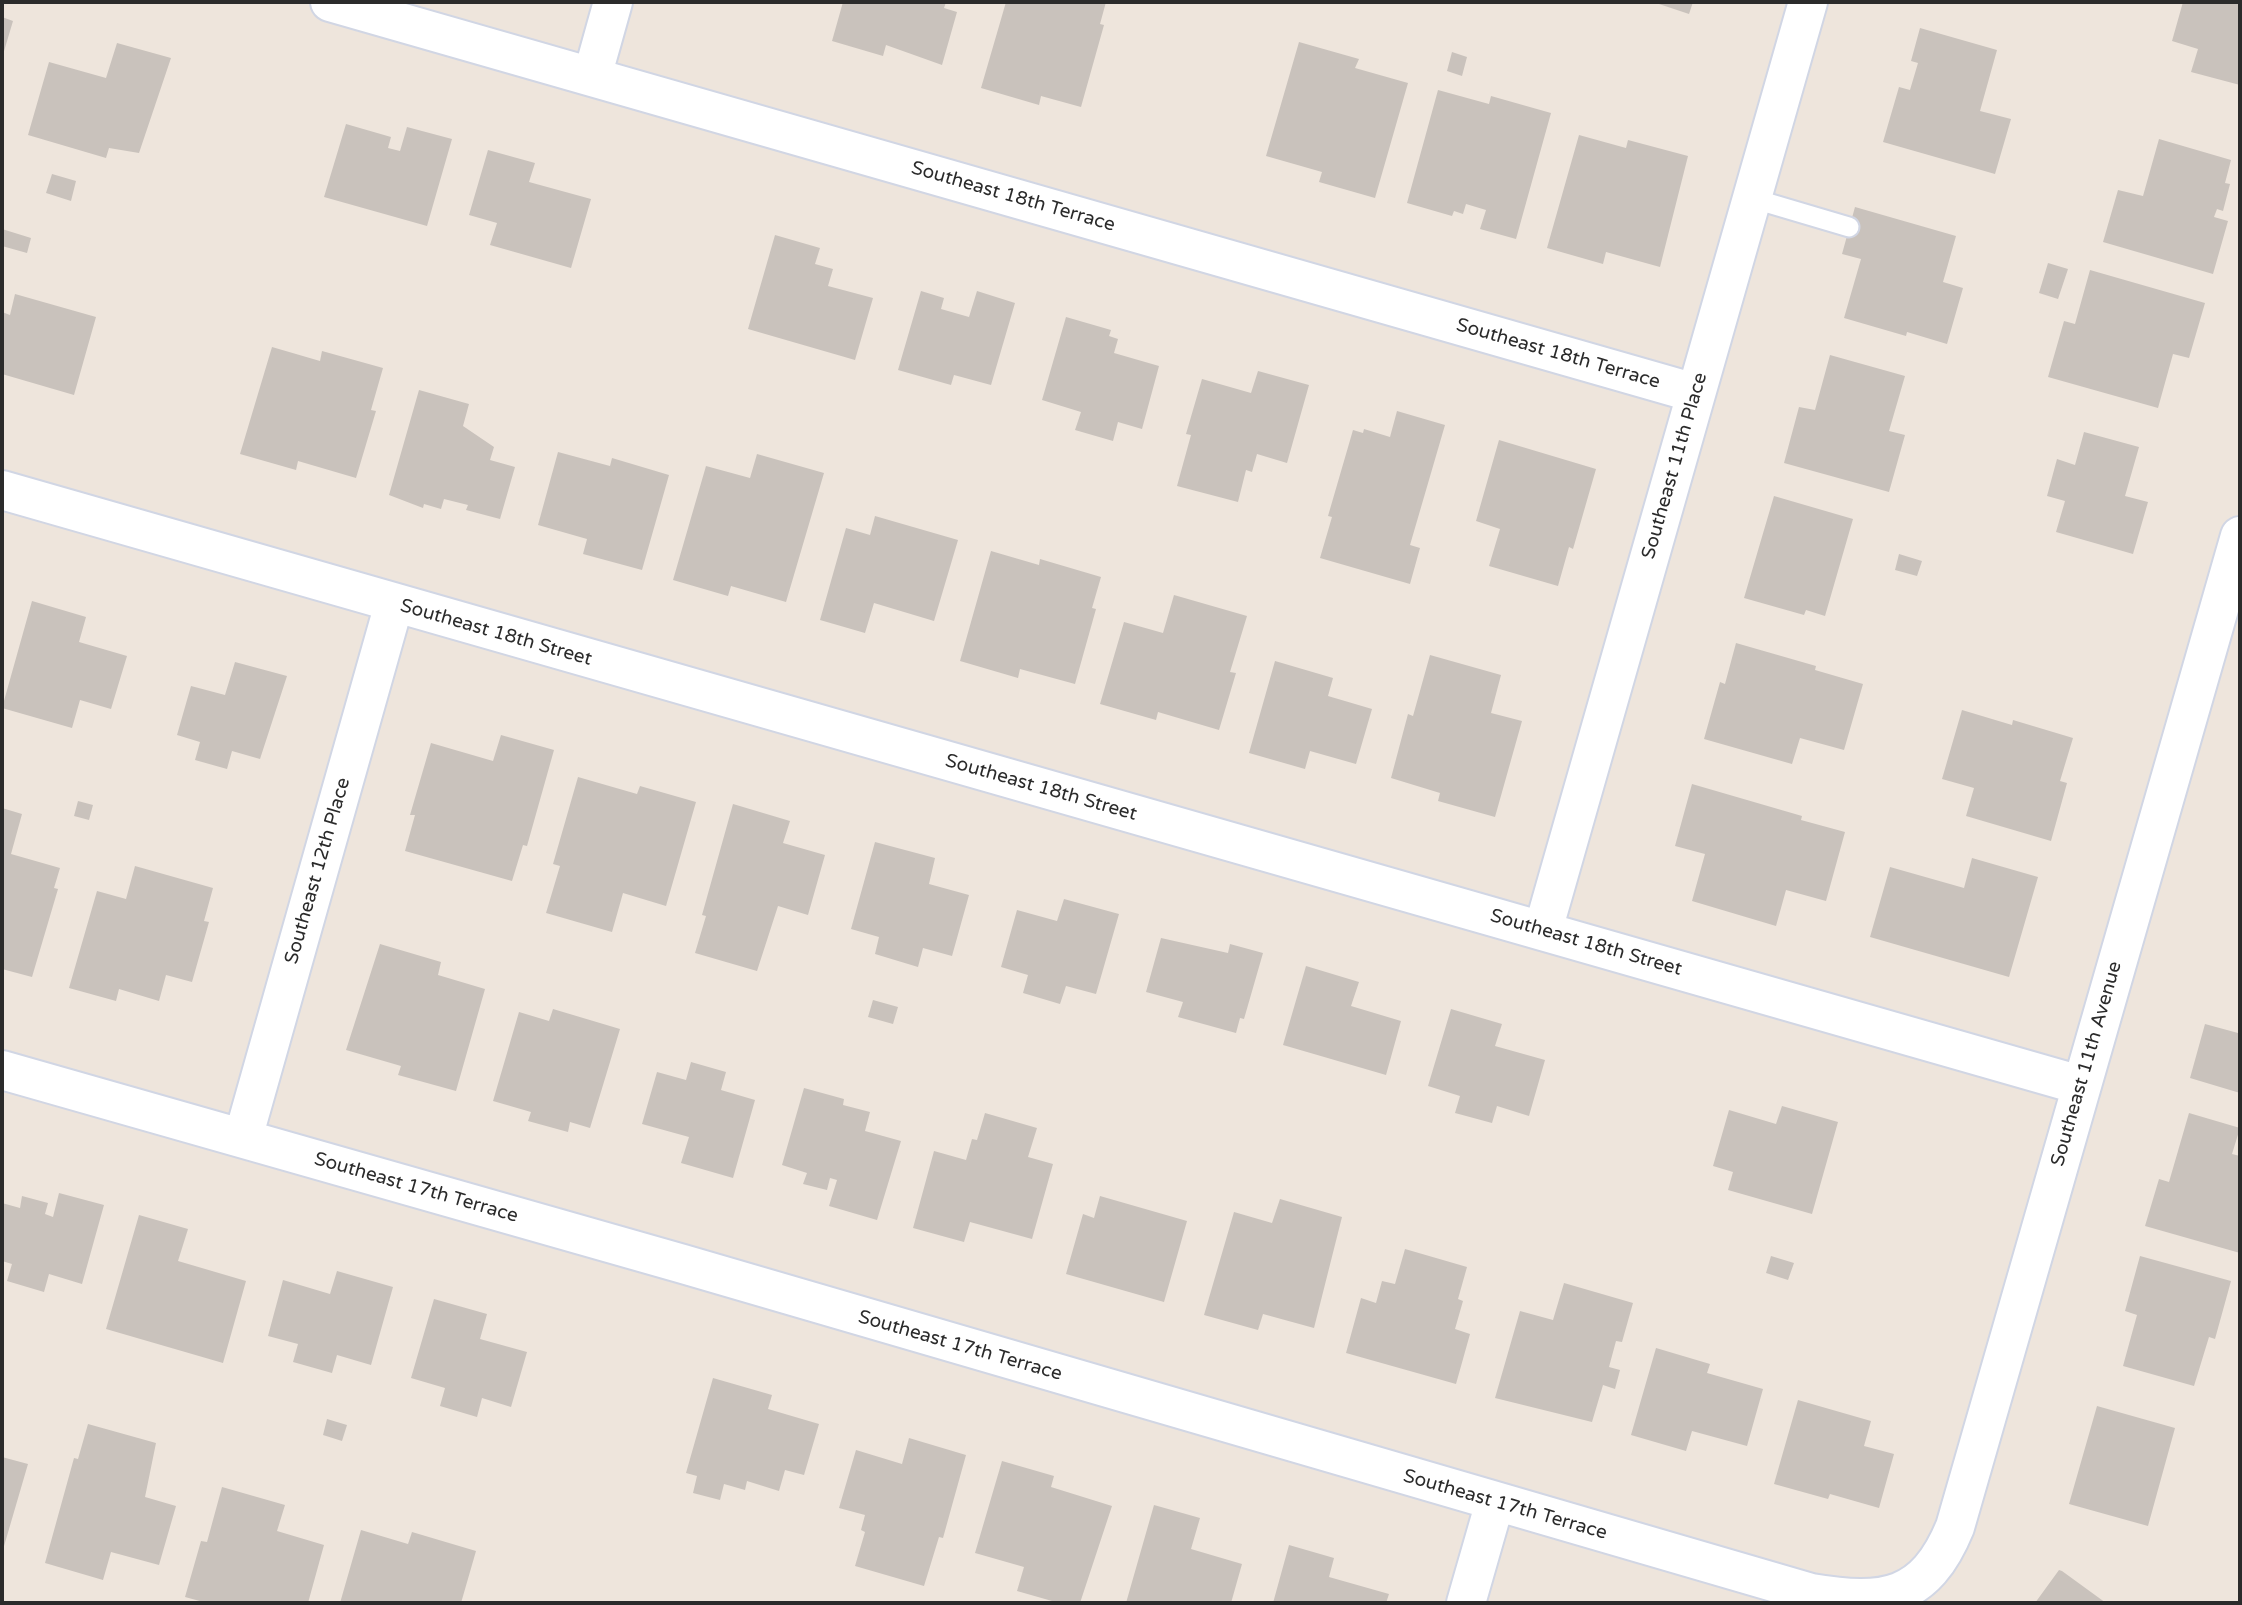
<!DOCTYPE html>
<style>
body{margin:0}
#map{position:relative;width:2242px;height:1605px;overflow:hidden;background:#eee5dc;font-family:"Varela Round",sans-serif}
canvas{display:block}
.frame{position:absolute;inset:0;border:4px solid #2b2b2b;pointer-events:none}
</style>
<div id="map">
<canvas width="2242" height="1605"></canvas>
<div class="frame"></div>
</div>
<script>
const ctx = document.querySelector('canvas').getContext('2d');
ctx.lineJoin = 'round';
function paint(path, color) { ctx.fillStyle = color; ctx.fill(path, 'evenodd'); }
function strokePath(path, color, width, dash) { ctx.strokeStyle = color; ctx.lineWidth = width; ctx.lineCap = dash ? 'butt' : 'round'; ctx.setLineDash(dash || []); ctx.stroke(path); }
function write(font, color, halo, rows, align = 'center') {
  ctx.font = font + ' "Varela Round",sans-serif'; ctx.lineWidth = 7; ctx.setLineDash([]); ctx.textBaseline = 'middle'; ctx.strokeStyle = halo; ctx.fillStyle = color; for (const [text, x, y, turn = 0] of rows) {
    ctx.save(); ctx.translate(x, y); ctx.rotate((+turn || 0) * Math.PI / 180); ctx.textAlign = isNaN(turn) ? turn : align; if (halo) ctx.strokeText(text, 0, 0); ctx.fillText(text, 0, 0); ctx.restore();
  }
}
const building = new Path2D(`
 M843 2H946L944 8 957 12 942 65 886 45 883 56 832 41Z
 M1006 2H1106L1100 24 1104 25 1081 107 1041 96 1039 105 981 88Z
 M1653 2H1693L1689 14Z
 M2183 2H2240V85L2191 72 2198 49 2172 41Z
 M2 17 13 21 2 58Z
 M1920 28 1997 50 1980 111 2011 119 1995 174 1883 142 1899 87 1910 90 1918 63 1911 61Z
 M1299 42 1359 59 1355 68 1408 83 1375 198 1319 182 1322 172 1266 156Z
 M117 43 171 58 139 153 109 148 106 158 28 135 49 62 106 78Z
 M1452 52 1467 57 1462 76 1447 71Z
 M1438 90 1489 104 1491 96 1551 113 1516 239 1480 229 1486 210 1466 204 1463 214 1454 211 1452 216 1407 203Z
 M346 124 391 137 388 148 400 151 407 127 452 139 427 226 324 197Z
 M1579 135 1626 148 1628 140 1688 156 1660 267 1606 252 1603 264 1547 248Z
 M2159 139 2231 160 2225 183 2230 184 2223 211 2217 209 2214 217 2228 221 2213 274 2103 242 2118 190 2143 196Z
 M488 150 535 163 529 182 591 199 571 268 490 245 497 223 469 215Z
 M52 174 76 181 71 201 46 193Z
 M1855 207 1956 236 1943 282 1963 288 1947 344 1907 332 1906 336 1844 318 1861 259 1842 254Z
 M2 229 31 238 27 253 2 246Z
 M775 235 820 248 815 264 833 269 828 286 873 298 855 360 748 329Z
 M2048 263 2068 269 2058 299 2039 293Z
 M2090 270 2205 303 2189 358 2173 354 2158 408 2048 377 2064 321 2075 324Z
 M921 291 944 298 941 309 969 317 977 291 1015 303 991 385 954 375 951 385 898 370Z
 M15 294 96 317 74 395 2 374V312L10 315Z
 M1066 317 1111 330 1109 336 1118 339 1114 353 1159 366 1142 429 1118 422 1113 441 1075 430 1081 412 1042 400Z
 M272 347 320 361 322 351 383 368 371 410 376 411 356 478 298 461 296 470 240 454Z
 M1830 355 1905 376 1889 431 1905 435 1889 492 1784 463 1799 407 1815 410Z
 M1258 371 1309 385 1287 463 1257 454 1252 472 1246 470 1238 502 1177 486 1191 435 1186 434 1202 379 1251 393Z
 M419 390 469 404 463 426 494 447 490 460 515 467 500 519 466 510 468 505 444 499 441 509 424 504 423 508 389 495Z
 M1397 411 1445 425 1410 545 1420 548 1410 584 1320 558 1332 517 1328 516 1353 430 1363 433 1364 429 1390 437Z
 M2084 432 2139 447 2125 496 2148 502 2133 554 2056 532 2065 501 2047 496 2057 459 2075 465Z
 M1499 440 1596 469 1573 549 1569 547 1558 586 1489 566 1500 529 1476 521Z
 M558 452 610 466 612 458 669 475 642 570 583 554 587 539 538 525Z
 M757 454 824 473 786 602 731 586 728 596 673 580 706 466 750 478Z
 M1774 496 1853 519 1825 616 1806 610 1804 615 1744 598Z
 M875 516 958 540 934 621 874 603 865 633 820 620 846 528 870 535Z
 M991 551 1039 565 1040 559 1101 577 1092 608 1096 609 1075 684 1020 669 1018 678 960 661Z
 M1899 554 1922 561 1917 576 1895 570Z
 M1174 595 1247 616 1230 672 1236 673 1219 730 1158 712 1156 720 1100 704 1124 622 1163 633Z
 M32 601 86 617 79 642 127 656 111 709 80 700 72 728 2 708Z
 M1736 643 1816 666 1815 670 1863 684 1844 750 1800 738 1792 764 1704 739 1720 682 1725 684Z
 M1430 655 1501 675 1491 713 1522 721 1495 817 1438 801 1440 793 1391 778 1408 714 1413 716Z
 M1275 661 1333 678 1328 696 1372 709 1356 764 1310 751 1305 769 1249 753Z
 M235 662 287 676 260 759 232 751 227 769 195 760 200 742 177 735 191 686 225 695Z
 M1962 710 2012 725 2013 720 2073 738 2060 781 2067 783 2051 841 1966 816 1974 788 1942 779Z
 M501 735 554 750 527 846 523 845 512 881 405 851 415 815H410L431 743 493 761Z
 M578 777 637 794 640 786 696 802 666 906 623 893 612 932 546 913 560 866 553 864Z
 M1692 784 1802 816 1801 820 1845 832 1826 901 1786 890 1776 926 1692 901 1705 854 1675 846Z
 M78 801 93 805 89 820 74 816Z
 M733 804 790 821 783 843 825 855 808 915 778 906 757 971 695 953 706 916 702 915Z
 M2 808 22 814 11 854 60 868 54 888 58 889 32 977 2 969Z
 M875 842 935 858 929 884 969 895 952 956 923 948 918 967 875 954 879 937 851 929Z
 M1972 858 2038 877 2009 977 1870 937 1890 867 1964 888Z
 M135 866 213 888 204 921 209 922 192 982 166 975 159 1001 119 989 116 1001 69 988 97 891 126 899Z
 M1064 899 1119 914 1096 994 1066 986 1060 1004 1023 993 1028 975 1001 967 1017 910 1057 921Z
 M1161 938 1228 953 1230 944 1263 953 1244 1019 1240 1018 1236 1033 1178 1017 1183 1002 1146 992Z
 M380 944 441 962 438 975 485 989 456 1091 398 1075 401 1066 346 1050Z
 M1306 966 1359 982 1351 1006 1401 1021 1386 1075 1283 1045Z
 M873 1000 898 1007 893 1024 868 1017Z
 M553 1009 620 1029 590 1128 570 1122 568 1132 528 1121 531 1112 493 1101 519 1012 549 1021Z
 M1451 1009 1502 1024 1495 1046 1545 1060 1529 1116 1497 1106 1492 1123 1455 1113 1460 1096 1428 1086Z
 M2205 1024 2238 1033 2240 1028V1093L2190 1078Z
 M691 1062 726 1072 721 1090 755 1100 733 1178 681 1163 689 1137 642 1124 657 1072 686 1080Z
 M804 1088 844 1099 843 1105 870 1112 865 1131 901 1141 877 1220 829 1206 837 1180 830 1178 827 1190 803 1184 807 1173 782 1165Z
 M1782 1106 1838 1122 1812 1214 1728 1190 1733 1172 1713 1166 1729 1110 1776 1124Z
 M985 1113 1037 1128 1028 1157 1053 1164 1032 1239 970 1222 964 1242 913 1228 934 1151 966 1160 972 1139 977 1140Z
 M2189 1113 2240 1128 2232 1154 2240 1156V1253L2145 1226 2159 1179 2169 1182Z
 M59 1193 104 1205 82 1284 49 1274 44 1292 7 1281 12 1264 2 1261V1203L20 1208 22 1196 48 1203 45 1214 53 1217Z
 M1100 1196 1187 1221 1164 1302 1066 1274 1083 1214 1094 1218Z
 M1280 1199 1342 1217 1314 1328 1263 1314 1258 1330 1204 1315 1234 1212 1272 1223Z
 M139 1215 188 1229 178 1261 246 1281 223 1363 106 1329Z
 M1405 1249 1467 1267 1458 1299 1463 1301 1455 1329 1470 1334 1456 1384 1346 1353 1361 1298 1376 1303 1382 1281 1395 1284Z
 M1771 1256 1794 1263 1788 1280 1766 1273Z
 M2140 1256 2231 1281 2215 1339 2209 1337 2194 1386 2123 1366 2137 1315 2125 1311Z
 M337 1271 393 1287 371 1365 337 1355 332 1373 293 1362 298 1344 268 1336 283 1280 330 1294Z
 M1564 1283 1633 1303 1622 1342 1616 1341 1609 1367 1620 1370 1615 1389 1603 1385 1592 1422 1495 1398 1520 1311 1553 1320Z
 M434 1299 487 1314 480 1339 527 1352 511 1407 482 1398 477 1417 440 1406 445 1388 411 1378Z
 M1656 1348 1710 1364 1707 1373 1763 1389 1747 1446 1692 1431 1686 1451 1631 1435Z
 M713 1378 772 1395 768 1409 819 1424 804 1475 785 1470 779 1491 747 1481 745 1490 724 1484 720 1500 693 1493 697 1476 686 1473Z
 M1798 1400 1871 1421 1864 1446 1894 1454 1879 1508 1830 1494 1828 1499 1774 1484Z
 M2097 1406 2175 1428 2148 1526 2069 1504Z
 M327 1419 347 1425 342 1441 323 1435Z
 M88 1424 156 1443 145 1497 176 1506 159 1565 111 1552 103 1580 45 1563 74 1458 78 1459Z
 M909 1438 966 1455 943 1538 939 1537 924 1586 855 1566 865 1532 861 1530 865 1515 839 1508 856 1450 902 1464Z
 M2 1457 28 1464 2 1553Z
 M1002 1461 1054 1476 1051 1487 1112 1506 1080 1603H1059L1017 1591 1024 1567 975 1553Z
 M222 1487 285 1505 277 1531 324 1545 308 1603H207L185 1597 201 1541 207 1542Z
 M1154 1505 1200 1518 1191 1549 1242 1564 1231 1603H1126Z
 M361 1530 408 1544 412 1532 476 1551 461 1603H340Z
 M1289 1545 1334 1558 1329 1577 1389 1594 1386 1603H1273Z
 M2059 1570 2062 1571 2106 1603H2035Z`);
const lane = new Path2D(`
 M1751 198 1849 227`);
const street = new Path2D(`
 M330 2 1695 393
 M592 77 613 2
 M2 490 2080 1085
 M1543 930 1808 2
 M2 1070 683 1264 1811 1593C1884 1605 1925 1600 1955 1527L2240 536
 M243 1138 394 604
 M1466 1603 1495 1502`);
const streetNames = [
 ["Southeast 18th Terrace",1013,197,16],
 ["Southeast 18th Terrace",1558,354,16],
 ["Southeast 11th Place",1675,466,-74],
 ["Southeast 18th Street",496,633,16],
 ["Southeast 18th Street",1041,788,16],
 ["Southeast 12th Place",318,871,-74],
 ["Southeast 18th Street",1586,943,16],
 ["Southeast 11th Avenue",2087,1064,-74],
 ["Southeast 17th Terrace",416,1188,16],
 ["Southeast 17th Terrace",960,1346,16],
 ["Southeast 17th Terrace",1505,1505,16]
];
paint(building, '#c9c2bc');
strokePath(lane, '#d1d6e4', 23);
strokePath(street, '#d1d6e4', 42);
strokePath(lane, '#fff', 19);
strokePath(street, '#fff', 38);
write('19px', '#2b2b2b', '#fff', streetNames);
</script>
